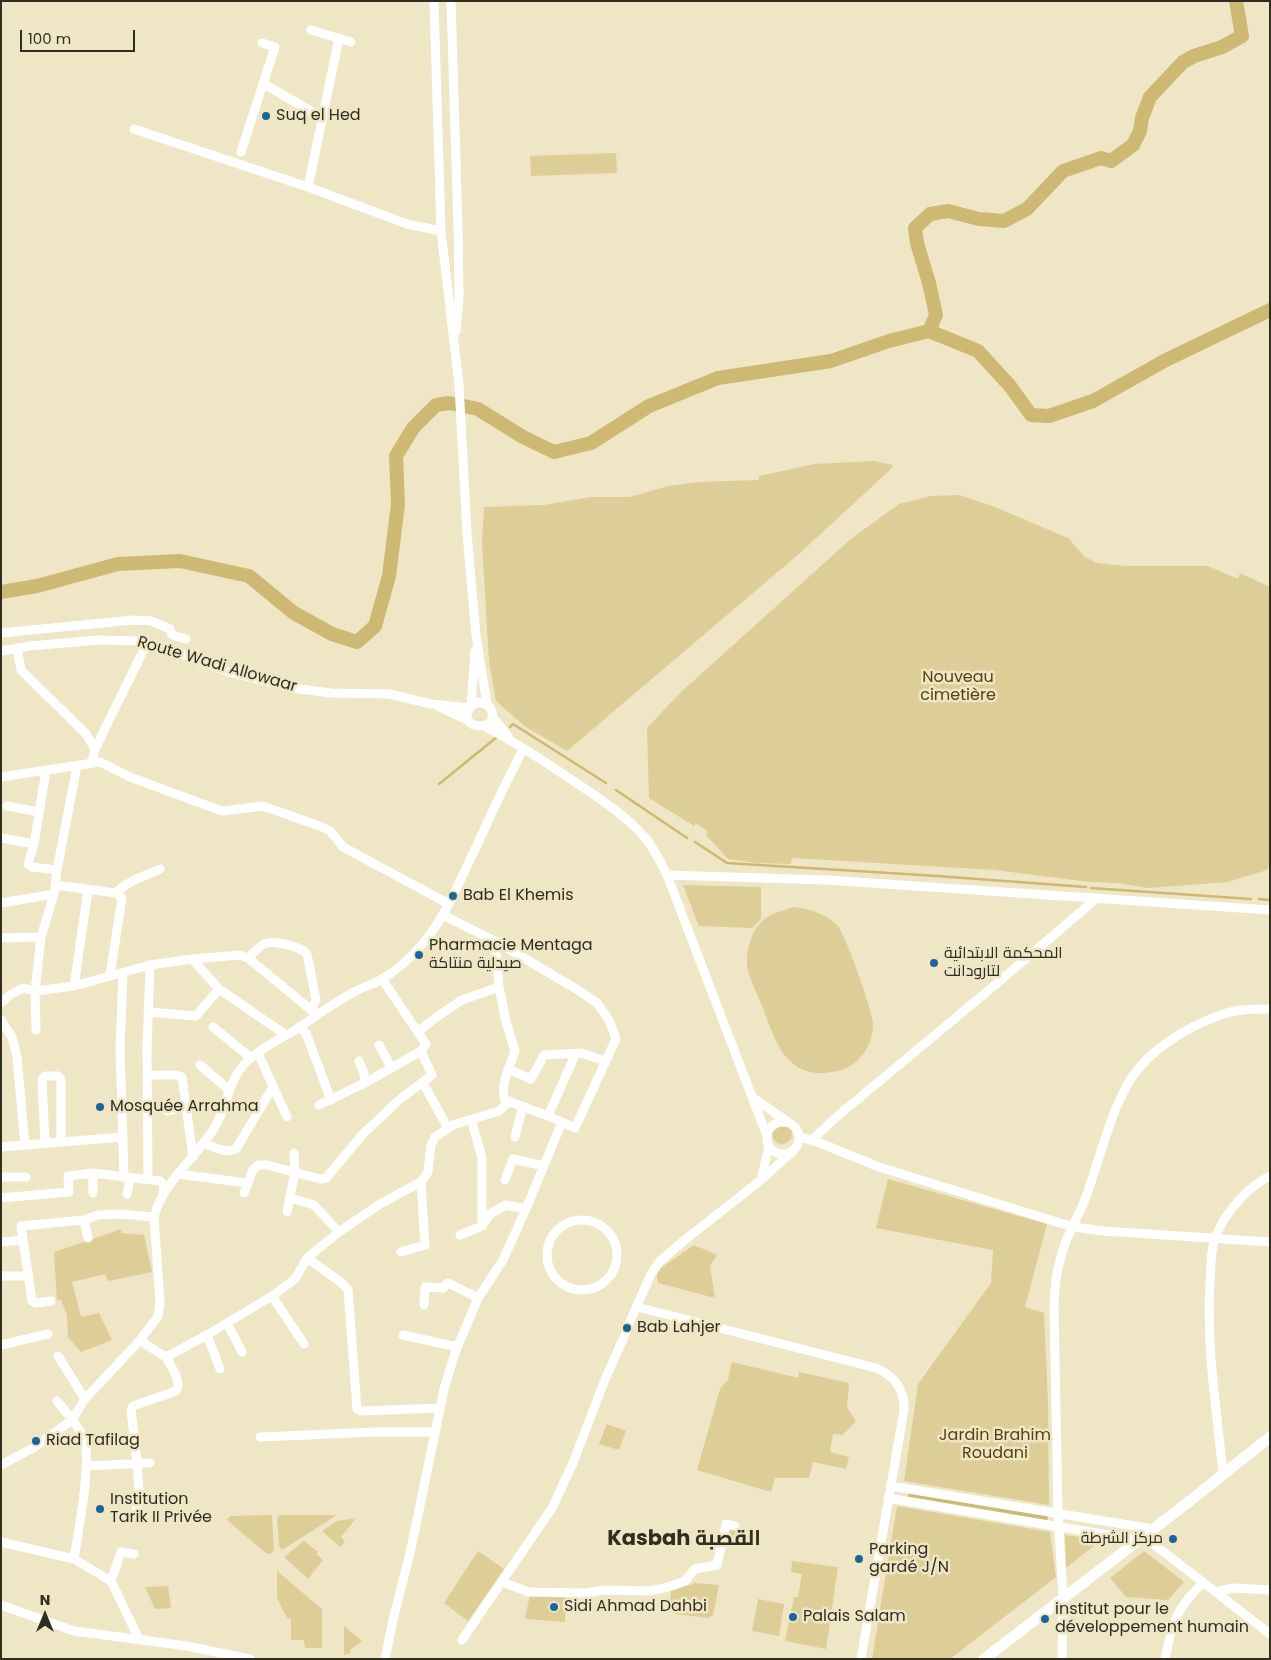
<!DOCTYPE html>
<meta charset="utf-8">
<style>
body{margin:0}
#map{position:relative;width:1271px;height:1660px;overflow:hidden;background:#efe6c6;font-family:Poppins,sans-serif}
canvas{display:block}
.frame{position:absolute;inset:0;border:2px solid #312d21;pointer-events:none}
.north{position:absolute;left:20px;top:1590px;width:50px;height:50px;-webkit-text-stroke:4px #efe6c6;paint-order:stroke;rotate:0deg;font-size:14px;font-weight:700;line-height:20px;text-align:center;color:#312d21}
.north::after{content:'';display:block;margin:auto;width:18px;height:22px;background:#312d21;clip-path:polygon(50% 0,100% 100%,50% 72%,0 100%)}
.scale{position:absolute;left:20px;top:30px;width:115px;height:22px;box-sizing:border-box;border:2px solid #312d21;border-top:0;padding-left:6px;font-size:15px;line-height:18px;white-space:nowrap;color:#312d21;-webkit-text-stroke:4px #efe6c6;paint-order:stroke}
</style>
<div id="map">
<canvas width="1271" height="1660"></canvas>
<div class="frame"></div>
<div class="north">N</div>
<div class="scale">100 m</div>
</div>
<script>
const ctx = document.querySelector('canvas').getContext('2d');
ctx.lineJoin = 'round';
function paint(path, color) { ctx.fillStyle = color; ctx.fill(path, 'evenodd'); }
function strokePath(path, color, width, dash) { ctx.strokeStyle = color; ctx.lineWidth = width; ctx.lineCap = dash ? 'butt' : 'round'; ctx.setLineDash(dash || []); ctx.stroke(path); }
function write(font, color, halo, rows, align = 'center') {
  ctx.font = font + ' Poppins,Cairo,sans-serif'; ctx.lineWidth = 5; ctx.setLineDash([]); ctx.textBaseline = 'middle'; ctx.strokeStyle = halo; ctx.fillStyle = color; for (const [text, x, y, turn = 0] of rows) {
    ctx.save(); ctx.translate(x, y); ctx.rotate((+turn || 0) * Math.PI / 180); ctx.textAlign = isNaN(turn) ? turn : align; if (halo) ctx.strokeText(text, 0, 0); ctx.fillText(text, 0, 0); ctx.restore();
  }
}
const green = new Path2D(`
 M616 153 617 173 531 176 530 156Z
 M874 461 893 465 891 469 800 553 567 751 526 727 496 701 489 661 482 542 484 507 544 505 591 497H630L668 486 699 482 759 480V476L814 464Z
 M959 495 995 507 1068 538 1085 557 1097 563 1126 566H1208L1238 579 1240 573 1270 587V863L1267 870 1227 882 1149 888 1117 883 1089 882 995 870 792 858 791 864 756 863 728 859 706 835 708 832 696 823 694 826 649 798 647 728 681 692 852 538 899 504 931 496Z
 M683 885 761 887V919L752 928 699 926Z
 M794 907C811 909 826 914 838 926 845 934 872 1010 873 1022 874 1037 866 1055 853 1064 845 1070 835 1072 825 1073 785 1076 774 1038 763 1008 758 995 749 979 747 965 746 949 752 928 766 918 774 912 785 910 794 907Z
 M772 1134a10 10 0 1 1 20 0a10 10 0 1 1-20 0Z
 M888 1179 1047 1224 1025 1307 1044 1313 1048 1401 1049 1505 904 1481 918 1384 991 1283 993 1250 876 1228Z
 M119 1230H121V1233L144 1235 152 1272 108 1281 105 1274 72 1282 81 1317 99 1313 112 1340 81 1352 68 1337 67 1315 61 1300H57L54 1252Z
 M694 1245 717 1255 710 1266 715 1298 658 1283 657 1274 661 1268Z
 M732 1362 798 1378 799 1372 849 1383 847 1407 856 1421 843 1435 833 1434 830 1452 849 1457 846 1469 813 1462 809 1478H775L771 1492 697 1470 720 1389 728 1380Z
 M607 1424 626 1431 619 1450 599 1444Z
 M897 1506 1050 1532 1056 1577 950 1659H872Z
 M272 1515 274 1551 270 1554 266 1553 227 1520 230 1516Z
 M279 1515H337L282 1550 279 1546 277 1519Z
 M356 1518 341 1537 345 1542 340 1547 322 1531 337 1521Z
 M727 1526 747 1529 745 1543 724 1547Z
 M1065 1535 1101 1540 1066 1568Z
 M304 1541 318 1552 316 1554 323 1560 308 1579 284 1557Z
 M478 1551 504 1569 468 1621 444 1603Z
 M1144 1551 1184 1582 1168 1600 1126 1597 1110 1578Z
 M792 1561 838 1567 826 1649 785 1641 794 1597H798L802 1574 791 1572Z
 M277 1571 322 1609V1648H305L304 1640H291V1619L287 1618 277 1598Z
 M695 1583 719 1585 713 1615 709 1618 675 1614 670 1605 671 1591Z
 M168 1586 171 1608 155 1609 145 1587Z
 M530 1594H566L565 1622 525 1619Z
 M758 1599 784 1604 779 1636 752 1631Z
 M344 1626 362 1641 350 1650 351 1653 344 1655Z`);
const water = new Path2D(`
 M909 1492 1048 1515 1047 1522 907 1498Z`);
const stream = new Path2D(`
 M510 727 513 724 606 783
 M439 784 497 737
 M616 790 687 838
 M695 842 727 863 937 876 1086 887
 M1091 888 1251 899
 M1259 899 1270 900`);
const river = new Path2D(`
 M929 331 936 315 929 283 917 243 915 228 930 214 948 211 979 219 1004 221 1027 209 1063 171 1101 158 1111 161 1133 145 1140 131 1142 118 1150 97 1183 62 1194 56 1222 47 1242 36 1236 1
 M1 592 37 586 118 564 180 561 249 576 294 613 332 634 357 642 375 626 389 576 398 504 396 456 413 428 436 405 449 403 478 409 523 437 554 452 591 443 649 406 718 378 831 361 889 341 929 331 978 351 1010 386 1031 415 1049 416 1093 401 1166 360 1270 310`);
const minor = new Path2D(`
 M434 1 441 231 459 385 467 533 476 636 487 704
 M451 1 458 226 459 299 456 331
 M311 30 351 42
 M264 84 323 118
 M134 129 308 187 407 224 441 231
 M241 152 275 47 262 43
 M308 187 339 38
 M1 633 133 620 151 621 170 629 172 635 186 639
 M17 648 21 670 86 734 95 749 92 762
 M1 651 30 646 99 640 139 641 167 648 229 672 292 688 331 693 389 694 432 704 469 708
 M471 706 479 702 489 706C507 733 452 732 471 706L475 651
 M439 707 469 721
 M492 716 508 736
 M484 726C516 742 545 762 575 782 600 799 626 815 646 839 655 850 661 863 667 875L767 1136
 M95 749 147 643
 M44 770 45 777 34 844 28 864 32 867 57 870
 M1 777 100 762 130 777 219 810 223 811 263 806 322 827 330 831 343 847 449 904
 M7 806 39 812
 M1 838 34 844
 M667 875 826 880 1270 910
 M55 885 116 893 122 898 110 975
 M116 893C127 881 145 876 160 869
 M454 894 504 787 523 749
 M1 903 54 894
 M443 915 495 941 499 987 506 1022 515 1051C511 1064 499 1087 505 1100L548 1116 575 1128 616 1039 609 1020 597 1003 578 990 495 941
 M1 938 41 937
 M248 958C253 954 258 947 264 944 273 940 300 946 307 954L316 1000 311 1010
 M192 959 219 989 286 1035
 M123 973 120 1048 124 1176
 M74 986 88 890
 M1 1003 11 994 23 988 35 991 74 986 150 965 192 959 239 955 248 958 316 1014
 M148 1012 196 1016 219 989
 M1 1020 12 1037 17 1057 25 1145
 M213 1027 251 1058
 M299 1027 306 1033 331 1100
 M36 1030 35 991 41 937 54 894 57 870 77 766
 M418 1032 435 1018 462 1000 499 987
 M379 1045 391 1067
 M258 1053 287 1117
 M359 1061 364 1073 365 1083
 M200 1065 229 1090
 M508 1069 531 1079 544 1055 581 1053 606 1061
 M147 1075H176L182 1077 193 1157
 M423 1083 448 1128
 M752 1097 788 1122
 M319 1105 365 1083 421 1051 426 1044 382 979
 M167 1111 187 1107
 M548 1116 576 1053
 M471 1119 482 1158V1226
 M767 1138a16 16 0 1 1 32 0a16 16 0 1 1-32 0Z
 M515 1137 523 1106
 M800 1137 820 1143 879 1167 1073 1227 1104 1231 1270 1242
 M812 1140 834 1119 1001 980 1097 898
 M204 1143C215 1147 225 1154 236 1149L273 1087
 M45 1144 42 1080 45 1076H58L61 1079V1141
 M1 1147 123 1137
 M93 1173V1193
 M178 1174 247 1183
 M1 1177H26
 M148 1179 147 1048 150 965
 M505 1180 513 1159 544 1166
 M761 1180 769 1146
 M244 1193 253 1170 258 1165H267L320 1179 326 1178 363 1134 399 1100 432 1075 421 1051
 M127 1194 130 1178
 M1 1198 69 1192 68 1176 93 1173 160 1181 164 1186 163 1193
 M290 1198 314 1205 339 1232
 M287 1212 295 1172 294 1153
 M547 1255a35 35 0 1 1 70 0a35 35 0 1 1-70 0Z
 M84 1220 88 1238
 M460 1235 482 1226 490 1214 506 1205 526 1209
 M1 1242 23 1240
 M401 1252 425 1245 421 1182
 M307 1258 342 1283 348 1290 357 1409 362 1411 440 1408
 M1 1276H29
 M272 1296 304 1344
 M51 1301 36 1303 32 1301 21 1226 84 1220 98 1215 120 1214 154 1217
 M424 1305 425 1287 443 1288 448 1283 478 1298
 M637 1307 876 1368C894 1376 905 1389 904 1410L861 1659
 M227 1323 242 1352
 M628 1326 651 1274 659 1262 686 1239 761 1180 793 1151
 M207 1335 220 1369
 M403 1335 457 1347
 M141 1339 145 1344 166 1357 207 1335 272 1296 295 1279 307 1258 339 1232 380 1204 421 1182 428 1172 431 1145 435 1137 453 1125 499 1111 510 1101
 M1 1345 48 1334
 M58 1356 85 1399
 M57 1401C65 1411 80 1427 84 1439 92 1462 78 1532 74 1559
 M260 1437 376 1432H436
 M1 1465 33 1448 72 1420 85 1399 141 1339 158 1316 160 1303 154 1217C162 1186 186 1167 204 1142 209 1136 214 1130 217 1123 229 1100 229 1075 252 1057 265 1046 282 1038 297 1029 317 1015 336 1001 358 990 365 986 374 984 382 979 413 961 437 929 452 897
 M86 1466 150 1463
 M1223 1474C1217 1411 1206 1348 1210 1284 1211 1269 1210 1252 1215 1238 1224 1214 1247 1187 1270 1176
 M890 1486 1153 1529
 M888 1498 1138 1540
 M136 1515 139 1491 137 1463 131 1410 133 1406 176 1391C182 1380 171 1367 166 1357
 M1143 1536 1270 1634
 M1 1542 74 1559 111 1581 139 1639
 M111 1581 121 1552 134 1554
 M502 1582 529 1592 585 1593 605 1590 648 1591 665 1588 685 1581 695 1569 717 1565 726 1524 735 1526
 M1215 1592 1233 1588 1270 1590
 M1 1605 74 1631 187 1646 250 1659
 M462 1640 552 1508 573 1463 604 1382 627 1330
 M385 1659 393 1620 411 1549 444 1389 455 1353 478 1298 503 1260 526 1209 562 1122
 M1062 1659 1063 1598 1058 1513 1054 1309C1054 1290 1056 1272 1062 1253 1067 1234 1079 1216 1086 1197 1099 1161 1108 1121 1126 1087 1144 1053 1185 1027 1221 1015 1236 1009 1254 1009 1270 1009
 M1165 1659C1169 1641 1172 1622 1182 1607 1188 1598 1196 1590 1202 1583`);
const major = new Path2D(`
 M984 1659 1191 1500 1270 1437`);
const markers = [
 [266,116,5,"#1b6599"],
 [453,896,5,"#1b6599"],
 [419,955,5,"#1b6599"],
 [934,963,5,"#1b6599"],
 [100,1107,5,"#1b6599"],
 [627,1328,5,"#1b6599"],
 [36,1441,5,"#1b6599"],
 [100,1509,5,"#1b6599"],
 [1173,1539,5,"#1b6599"],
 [859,1559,5,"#1b6599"],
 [554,1607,5,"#1b6599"],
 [793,1617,5,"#1b6599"],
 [1045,1619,5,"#1b6599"]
];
const poiNames = [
 ["Suq el Hed",276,116],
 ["Bab El Khemis",463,896],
 ["Pharmacie Mentaga",429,946],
 ["صيدلية منتاكة",429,964],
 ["المحكمة الابتدائية",944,954],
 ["لتارودانت",944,972],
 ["Mosquée Arrahma",110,1107],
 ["Bab Lahjer",637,1328],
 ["Riad Tafilag",46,1441],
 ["Institution",110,1500],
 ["Tarik II Privée",110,1518],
 ["مركز الشرطة",1163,1539,"right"],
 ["Parking",869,1550],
 ["gardé J/N",869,1568],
 ["Sidi Ahmad Dahbi",564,1607],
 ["institut pour le",1055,1610],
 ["développement humain",1055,1628],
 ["Palais Salam",803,1617]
];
const streetNames = [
 ["Route Wadi Allowaar",217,665,16]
];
const parkNames = [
 ["Nouveau",958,678],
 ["cimetière",958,696],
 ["Jardin Brahim",995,1436],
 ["Roudani",995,1454]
];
const districtNames = [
 ["Kasbah القصبة",684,1540]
];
paint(green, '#ddcd96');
paint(water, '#cdb973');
strokePath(stream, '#cdb973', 2.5);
strokePath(river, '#cdb973', 14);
strokePath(minor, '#fff', 9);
strokePath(major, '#fff', 11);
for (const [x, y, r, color] of markers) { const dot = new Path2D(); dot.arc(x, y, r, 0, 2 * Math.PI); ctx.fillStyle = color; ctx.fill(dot); strokePath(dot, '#efe6c6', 2); }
write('16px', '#312d21', '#efe6c6', poiNames, 'left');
write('16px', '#312d21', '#efe6c6', streetNames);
write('16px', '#52440c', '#efe6c6', parkNames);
write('bold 21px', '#312d21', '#efe6c6', districtNames);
</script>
